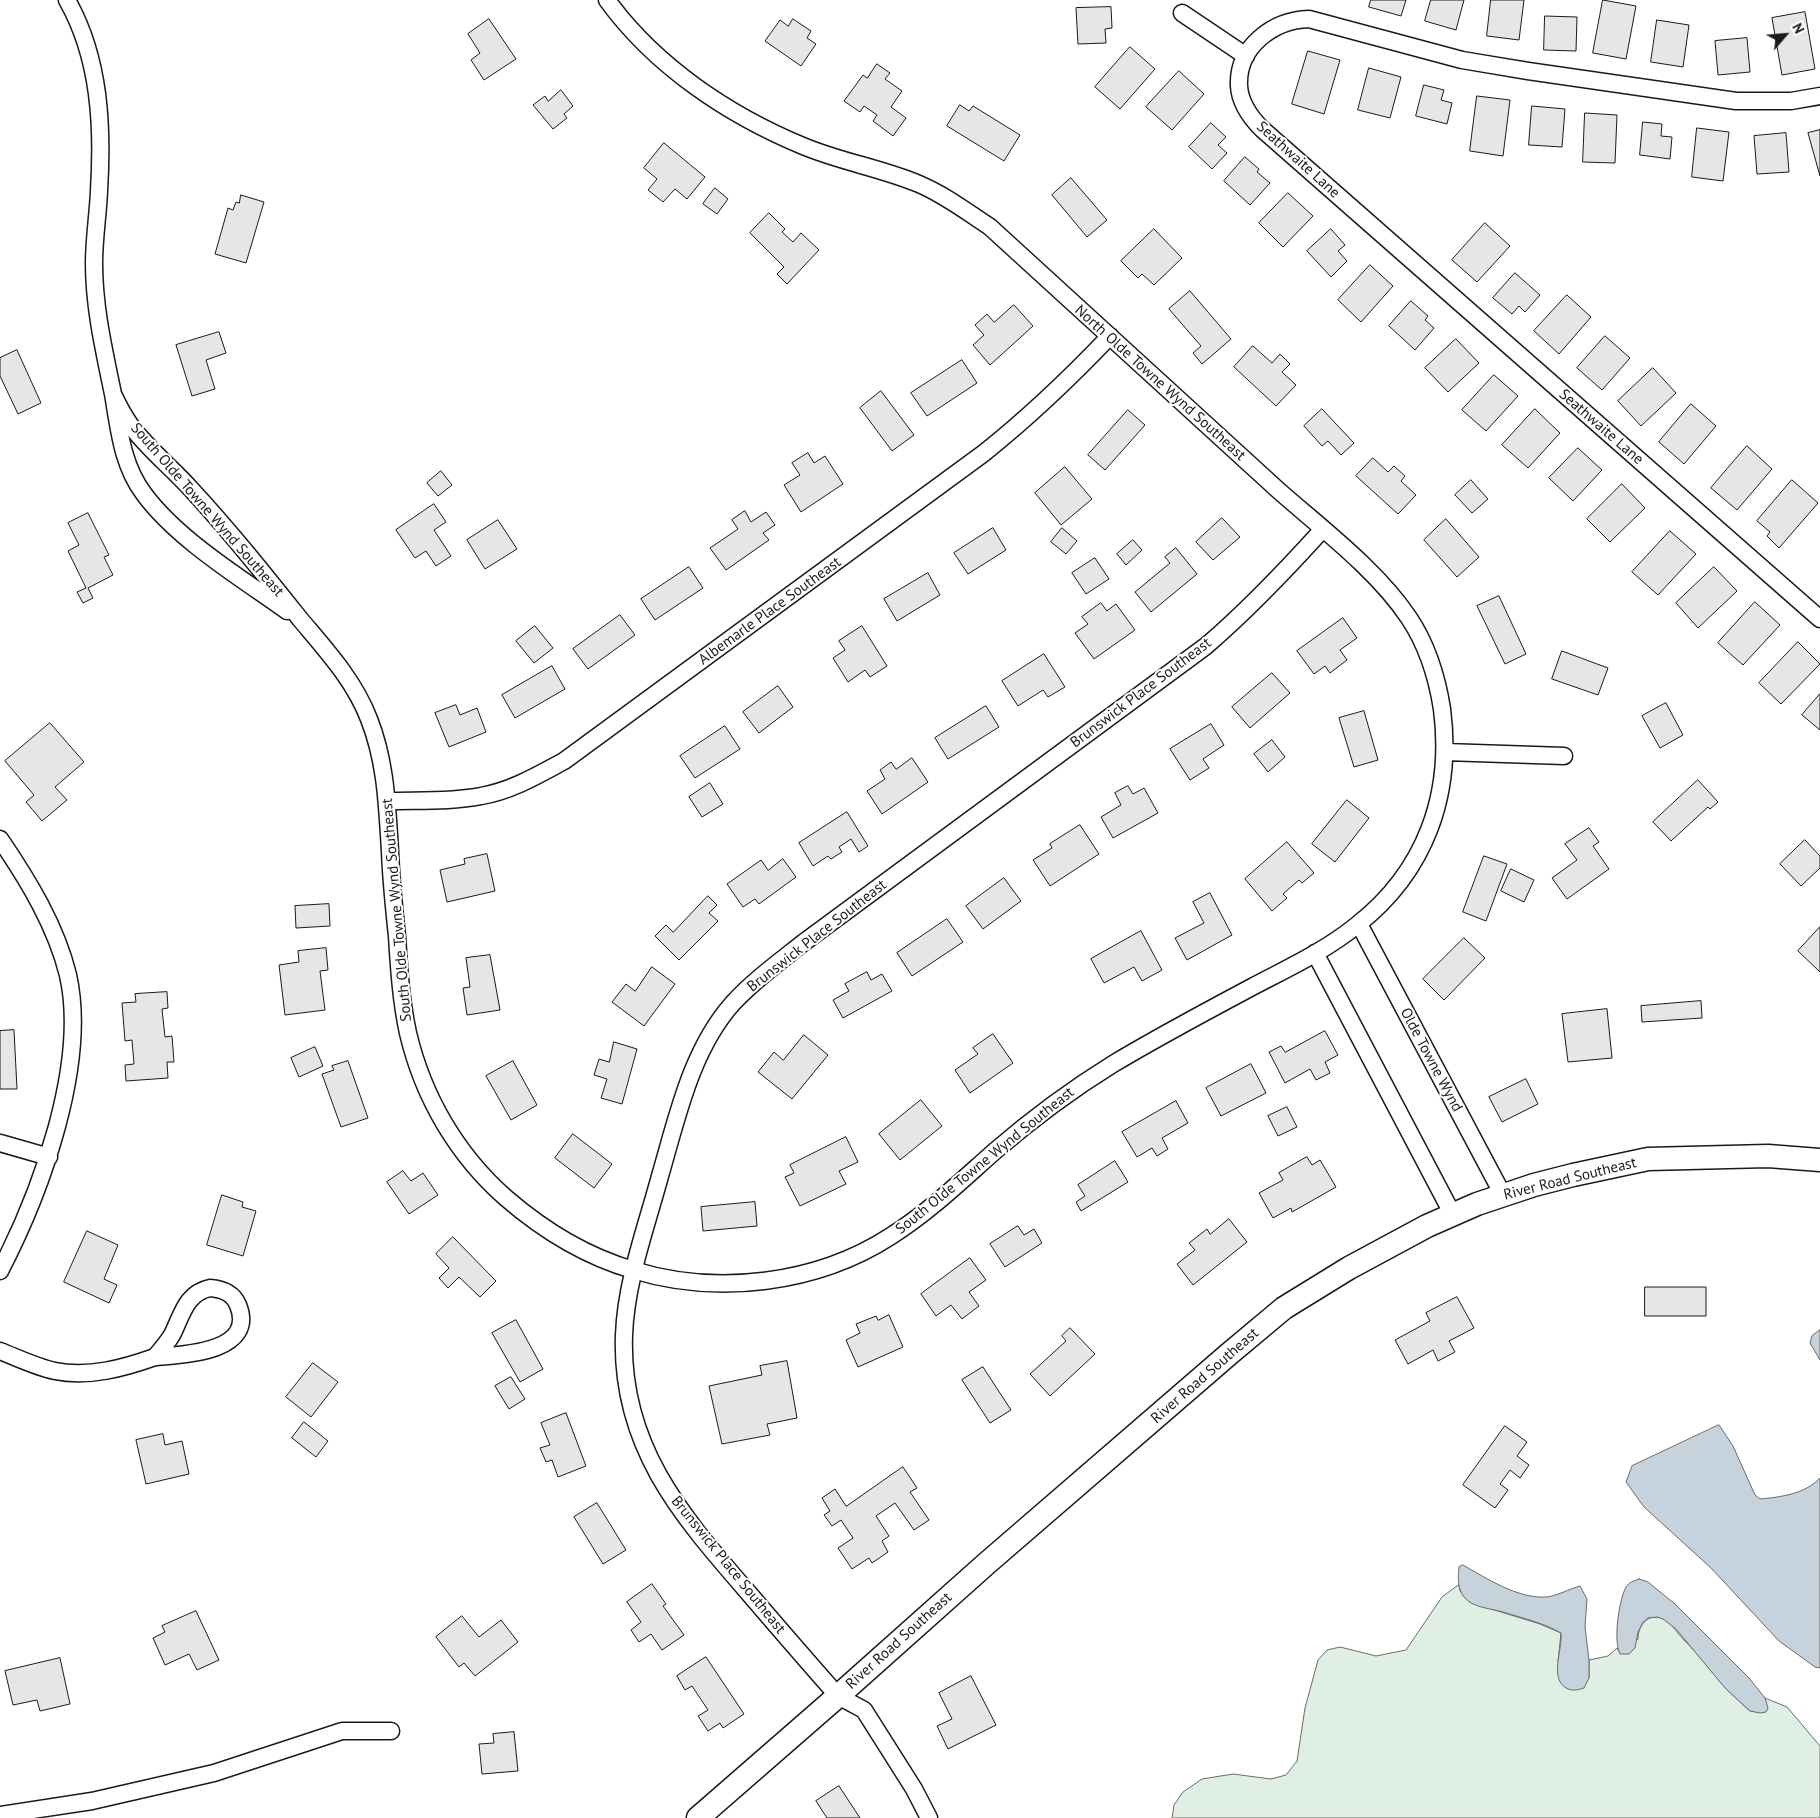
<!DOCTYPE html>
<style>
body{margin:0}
#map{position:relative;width:1820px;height:1818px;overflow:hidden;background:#fff;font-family:"PT Sans",sans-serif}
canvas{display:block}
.north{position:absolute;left:1760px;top:10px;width:50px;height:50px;-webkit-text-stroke:4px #fff;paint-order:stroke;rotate:63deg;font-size:14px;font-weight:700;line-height:20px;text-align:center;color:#1a1a1a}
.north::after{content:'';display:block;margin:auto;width:18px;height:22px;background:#1a1a1a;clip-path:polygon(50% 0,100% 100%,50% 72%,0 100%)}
</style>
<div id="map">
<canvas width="1820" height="1818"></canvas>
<div class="north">N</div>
</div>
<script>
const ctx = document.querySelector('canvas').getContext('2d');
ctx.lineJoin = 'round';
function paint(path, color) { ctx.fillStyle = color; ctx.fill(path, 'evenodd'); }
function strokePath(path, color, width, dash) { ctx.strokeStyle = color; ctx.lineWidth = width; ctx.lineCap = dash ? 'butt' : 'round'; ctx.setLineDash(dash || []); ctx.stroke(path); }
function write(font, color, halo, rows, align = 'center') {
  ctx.font = font + ' "PT Sans",sans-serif'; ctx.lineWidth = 4; ctx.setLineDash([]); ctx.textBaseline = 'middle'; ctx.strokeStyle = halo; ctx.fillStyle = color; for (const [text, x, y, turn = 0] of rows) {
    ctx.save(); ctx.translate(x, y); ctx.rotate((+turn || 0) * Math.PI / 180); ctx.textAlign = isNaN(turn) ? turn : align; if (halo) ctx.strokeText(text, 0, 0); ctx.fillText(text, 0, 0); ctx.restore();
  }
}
const green = new Path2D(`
 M1459 1585 1460 1591 1472 1603 1540 1624 1561 1633 1558 1662 1589 1678V1660L1608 1656 1617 1648 1620 1653 1638 1639C1638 1624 1650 1611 1665 1620 1673 1625 1677 1633 1684 1640 1699 1654 1710 1671 1725 1687 1732 1695 1741 1703 1750 1711L1766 1703 1765 1698 1787 1707 1820 1746V1818H1172L1174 1805 1183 1792 1202 1779 1233 1774 1271 1779 1286 1775 1297 1761 1305 1708 1318 1660 1327 1650 1340 1647 1376 1656 1406 1650 1442 1597Z`);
const water = new Path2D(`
 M1820 1330V1360L1810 1343 1812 1336Z
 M1719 1425 1733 1446 1755 1495 1760 1499C1781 1497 1805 1494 1820 1478V1668L1815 1667 1779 1641 1711 1568 1644 1507 1626 1482 1632 1466Z
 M1463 1565C1486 1578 1518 1599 1546 1597 1557 1596 1569 1589 1580 1586L1587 1599 1585 1627 1589 1660V1678L1584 1688C1578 1690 1573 1691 1568 1689 1548 1680 1563 1649 1561 1633 1544 1623 1522 1618 1503 1612 1489 1608 1473 1608 1464 1597 1457 1588 1458 1577 1459 1567Z
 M1639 1579 1648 1582 1675 1604 1749 1678 1765 1698 1768 1708 1766 1712 1760 1713 1750 1711 1725 1688 1676 1629 1663 1619 1657 1617 1648 1618 1643 1622 1638 1632 1635 1648 1629 1654H1620C1613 1640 1619 1600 1626 1587 1629 1582 1634 1581 1639 1579Z`);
const building = new Path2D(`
 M1371 0H1406L1401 16 1369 7Z
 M1431 0H1464L1456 30 1425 21Z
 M1491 0H1524L1519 40 1487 36Z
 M1603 0 1636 6 1626 59 1593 53Z
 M1111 7 1112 28 1105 29 1106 43 1078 44 1076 8Z
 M1805 12 1815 69 1782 75 1772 18Z
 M1545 16 1577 17 1576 51 1544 50Z
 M489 19 516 59 484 80 471 60 480 53 468 34Z
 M793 19 811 31 807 38 816 44 801 66 765 41 780 20 788 26Z
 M1657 20 1689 25 1683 67 1651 62Z
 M1747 38 1750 72 1718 75 1715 41Z
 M1130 47 1155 69 1120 109 1095 87Z
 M1308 51 1340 60 1324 114 1292 104Z
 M877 64 890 73 885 79 902 91 891 107 906 118 893 136 873 121 877 115 864 106 860 112 844 101 863 75 867 78Z
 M1369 68 1401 77 1390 118 1358 110Z
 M1179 71 1204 94 1172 130 1146 107Z
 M1424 85 1444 90 1441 100 1452 103 1447 124 1416 116Z
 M561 90 573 106 564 114 567 118 553 129 533 105 545 96 548 101Z
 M1477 96 1510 100 1503 156 1470 151Z
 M960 105 969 111 973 106 1020 135 1004 161 947 126Z
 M1532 106 1565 109 1562 147 1529 145Z
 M1585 113 1617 115 1615 163 1583 162Z
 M1643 122 1662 124 1661 136 1672 137 1670 159 1640 155Z
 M1211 123 1226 137 1218 145 1227 153 1212 169 1189 147Z
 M1697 128 1729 132 1723 181 1692 177Z
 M1820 130V176L1808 133Z
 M1786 133 1789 172 1757 174 1754 136Z
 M664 143 705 177 687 199 675 189 663 202 648 190 657 179 644 168Z
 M1245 157 1259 169 1257 172 1270 183 1250 205 1224 181Z
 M1071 178 1107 220 1087 237 1052 195Z
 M715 188 728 199 717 214 703 204Z
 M1288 193 1313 216 1283 247 1259 223Z
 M241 195 264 202 246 263 215 254 228 208 233 210 236 202 239 203Z
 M769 213 785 229 782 232 793 242 801 233 819 250 787 284 777 274 784 267 750 233Z
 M1485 223 1510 246 1477 282 1452 260Z
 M1154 229 1182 258 1154 285 1142 274 1138 278 1121 261Z
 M1331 229 1345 245 1338 251 1347 261 1331 277 1307 251Z
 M1370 265 1393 286 1361 322 1338 300Z
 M1515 273 1540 295 1525 312 1519 306 1512 314 1493 298Z
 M1190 291 1231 339 1202 364 1193 353 1201 346 1169 309Z
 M1567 295 1591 317 1559 354 1534 331Z
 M1411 301 1428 316 1425 320 1434 328 1415 350 1389 326Z
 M1014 305 1033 326 990 365 973 345 984 335 975 325 987 314 994 322Z
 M219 332 226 353 206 360 215 389 192 396 176 345Z
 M1605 336 1630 358 1602 390 1577 368Z
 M1456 339 1479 363 1448 392 1425 368Z
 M1253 346 1272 363 1280 354 1290 364 1282 372 1296 385 1276 406 1234 367Z
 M17 350 41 403 18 414 0 376V358Z
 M962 360 977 383 927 416 911 393Z
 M1653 368 1676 393 1641 426 1618 401Z
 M1494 375 1518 396 1486 431 1462 410Z
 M881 391 914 435 892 451 860 408Z
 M1691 404 1716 426 1684 464 1659 442Z
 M1322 409 1354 443 1341 455 1328 441 1322 446 1304 426Z
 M1535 409 1560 433 1528 468 1502 445Z
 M1128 410 1145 425 1105 470 1088 455Z
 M1747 446 1772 469 1737 510 1711 488Z
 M1578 448 1602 470 1573 501 1549 478Z
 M808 453 814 463 825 456 843 484 801 512 784 485 800 475 792 463Z
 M1373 458 1388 472 1394 466 1405 476 1401 481 1416 495 1398 514 1356 476Z
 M1065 467 1092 499 1061 525 1035 493Z
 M441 471 452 485 438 496 427 483Z
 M1471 480 1488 499 1472 513 1455 495Z
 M1792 480 1818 503 1779 548 1767 536 1770 532 1757 521Z
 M1622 484 1645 508 1610 542 1587 519Z
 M434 504 446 522 434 530 451 556 436 566 426 551 415 558 396 530Z
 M745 511 751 522 766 512 775 525 763 533 769 540 726 570 710 548 738 529 732 520Z
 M88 513 109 555 104 557 113 575 88 588 93 598 83 603 77 592 86 588 68 551 79 545 68 523Z
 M1222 518 1240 537 1213 560 1196 542Z
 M1446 519 1479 557 1457 577 1424 540Z
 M498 520 517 549 485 569 467 540Z
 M993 528 1006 550 968 574 954 553Z
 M1062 528 1077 541 1066 554 1051 542Z
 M1670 531 1696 554 1658 595 1632 572Z
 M1133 540 1142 550 1126 565 1117 554Z
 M1176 548 1197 574 1151 612 1135 592 1170 563 1165 557Z
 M1095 558 1109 579 1086 594 1072 573Z
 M689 567 703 588 655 620 641 599Z
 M1714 567 1737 591 1698 628 1676 603Z
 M928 573 940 595 897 621 884 599Z
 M1499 596 1526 654 1505 664 1477 606Z
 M1755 602 1780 625 1743 665 1718 643Z
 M1101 603 1107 611 1116 604 1135 630 1094 659 1075 633 1088 624 1082 617Z
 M620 615 635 635 588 669 573 649Z
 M1343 618 1357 638 1340 650 1347 660 1330 673 1325 666 1314 674 1297 651Z
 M535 626 553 648 534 663 516 641Z
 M862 626 887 666 870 677 865 670 848 682 833 658 845 650 839 641Z
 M1798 642 1820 664 1781 704 1759 683Z
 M1562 651 1608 668 1598 695 1552 679Z
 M1044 654 1065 687 1048 697 1043 690 1018 706 1002 681Z
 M552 666 565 689 515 718 502 695Z
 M1272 673 1290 693 1250 728 1232 707Z
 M778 686 793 707 759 733 743 712Z
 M1820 694V730L1802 715Z
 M1666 703 1683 735 1660 748 1642 716Z
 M456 705 460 715 477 708 486 732 449 747 435 713Z
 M986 706 999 727 948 759 935 738Z
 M1364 711 1378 760 1354 767 1339 718Z
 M50 723 84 762 55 787 67 800 42 821 26 802 34 795 5 761Z
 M1211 724 1224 745 1203 759 1209 768 1190 780 1170 749Z
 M725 726 740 749 695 778 680 756Z
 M1272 740 1285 757 1268 772 1254 754Z
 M912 758 928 782 882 814 867 791 885 779 880 770 891 762 896 769Z
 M1698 780 1718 802 1710 809 1708 807 1671 841 1653 822Z
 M710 783 723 804 702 817 689 797Z
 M1128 786 1133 794 1144 788 1158 813 1113 838 1101 817 1121 805 1115 793Z
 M1347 800 1369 818 1335 862 1312 844Z
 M847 812 868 846 859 852 851 839 839 847 842 852 831 859 828 856 813 866 799 843Z
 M1080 825 1099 854 1050 886 1033 860 1052 848 1050 844Z
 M1589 828 1599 842 1593 846 1609 869 1567 899 1552 878 1577 860 1565 844Z
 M1805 840 1820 856V868L1801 886 1780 864Z
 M1287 842 1314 873 1302 883 1299 880 1283 894 1287 898 1272 911 1245 879Z
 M487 854 495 891 447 902 440 870 465 864 464 859Z
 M1484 856 1507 864 1486 921 1463 912Z
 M783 859 796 877 759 904 755 899 743 907 727 884 761 860 768 870Z
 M1511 869 1534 880 1524 902 1501 891Z
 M1004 878 1021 901 983 929 966 906Z
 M1210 893 1232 935 1187 960 1175 938 1204 923 1193 902Z
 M708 896 717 905 709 913 718 921 679 960 655 936 666 925 673 932Z
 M329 904 330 926 296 928 295 906Z
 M947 919 963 942 912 976 897 953Z
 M1820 927V972L1798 951Z
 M1141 931 1162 970 1142 981 1134 967 1104 983 1091 959Z
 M1464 938 1485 958 1444 1000 1423 979Z
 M326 948 328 970 320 971 325 1010 285 1015 279 965 299 962 298 951Z
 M490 955 500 1010 467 1015 463 988 470 987 466 958Z
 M652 967 675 984 644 1026 612 1002 626 984 635 991Z
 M867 972 871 980 882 974 892 991 843 1018 833 1000 849 991 845 984Z
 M167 992 168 1008 162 1009 165 1037 172 1036 174 1062H167L168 1078 126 1081 125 1065 134 1064 132 1040 125 1041 122 1003 136 1002 135 994Z
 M1701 1001 1702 1018 1642 1022 1641 1006Z
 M1607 1009 1612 1058 1568 1062 1562 1014Z
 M14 1030 17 1089H0V1031Z
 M1325 1031 1338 1055 1325 1062 1330 1073 1316 1080 1310 1069 1285 1083 1269 1052 1281 1046 1285 1052Z
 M993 1034 1013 1063 970 1093 955 1070 978 1054 973 1048Z
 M804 1035 828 1055 792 1099 758 1072 774 1052 783 1060Z
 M614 1042 637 1049 622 1104 601 1098 607 1079 594 1075 599 1059 609 1062Z
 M315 1047 323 1066 299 1077 291 1058Z
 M348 1061 368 1118 341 1127 322 1074 334 1070 332 1066Z
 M513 1061 537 1105 511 1120 486 1076Z
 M1251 1064 1266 1093 1221 1116 1206 1088Z
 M1526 1079 1538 1104 1502 1122 1489 1097Z
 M921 1100 942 1126 900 1160 879 1134Z
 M1176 1101 1188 1123 1162 1138 1168 1149 1157 1156 1152 1148 1137 1157 1122 1132Z
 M1287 1107 1297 1127 1278 1136 1268 1116Z
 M573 1134 612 1164 594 1188 555 1158Z
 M846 1137 858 1162 839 1171 846 1184 800 1206 785 1177 794 1173 790 1165Z
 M1307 1157 1312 1165 1320 1160 1336 1187 1292 1212 1291 1208 1273 1218 1259 1193 1283 1180 1279 1173Z
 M1115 1161 1128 1182 1081 1211 1076 1202 1085 1196 1078 1185Z
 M403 1171 411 1181 423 1173 438 1195 409 1214 387 1182Z
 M222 1195 243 1202 242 1207 256 1211 243 1256 207 1245Z
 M755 1202 757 1226 703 1231 701 1207Z
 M1229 1219 1247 1242 1193 1285 1177 1264 1195 1250 1189 1243 1207 1229 1210 1234Z
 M1018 1226 1024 1235 1034 1229 1042 1243 1005 1267 990 1244Z
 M87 1231 118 1245 104 1279 117 1285 109 1303 64 1282Z
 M453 1237 496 1281 480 1297 459 1277 448 1288 439 1278 449 1268 436 1254Z
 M970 1258 986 1280 969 1292 979 1306 962 1319 951 1305 936 1316 921 1294Z
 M1645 1287H1706V1316H1645Z
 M1457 1297 1474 1328 1449 1341 1455 1352 1438 1361 1433 1350 1408 1364 1395 1340 1430 1321 1426 1313Z
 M889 1315 903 1347 858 1367 846 1340 860 1333 856 1324 876 1316 878 1320Z
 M516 1320 543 1369 520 1382 492 1333Z
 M1070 1328 1095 1354 1050 1396 1030 1374 1066 1341 1062 1336Z
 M787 1361 797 1418 767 1424 770 1435 722 1444 709 1386 762 1375 760 1366Z
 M313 1363 338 1382 311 1417 286 1397Z
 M983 1367 1011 1410 990 1423 962 1380Z
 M511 1377 525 1399 509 1409 495 1386Z
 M566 1413 586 1466 558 1477 552 1460 546 1462 540 1448 550 1445 541 1423Z
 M304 1422 328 1441 316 1457 292 1438Z
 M1505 1426 1527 1442 1517 1456 1529 1465 1520 1478 1510 1470 1500 1484 1508 1490 1495 1508 1463 1485Z
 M163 1434 165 1445 182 1441 189 1474 146 1484 136 1440Z
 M903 1467 917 1488 910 1492 929 1520 914 1530 895 1503 876 1516 889 1536 882 1541 888 1552 872 1563 869 1558 852 1569 838 1548 853 1538 841 1520 832 1526 824 1515 830 1511 822 1498 835 1489 846 1506Z
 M597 1503 626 1550 603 1564 574 1517Z
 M652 1584 666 1604 663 1606 684 1635 662 1650 651 1634 639 1642 631 1630 641 1622 627 1602Z
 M196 1611 219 1660 197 1670 189 1654 165 1665 153 1638 165 1632 162 1626Z
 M462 1616 479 1637 501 1620 518 1642 475 1676 464 1663 459 1667 436 1637Z
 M706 1657 744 1714 723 1728 720 1723 708 1731 698 1716 708 1710 692 1686 685 1690 677 1676Z
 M60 1658 70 1704 40 1711 37 1700 13 1705 5 1671Z
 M971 1676 996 1725 948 1749 937 1726 952 1719 939 1693Z
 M514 1732 518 1771 482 1774 479 1744 494 1743 493 1734Z
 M839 1786 860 1818H827L816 1801Z`);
const minor = new Path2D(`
 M67 0C100 58 103 126 99 191 98 215 94 239 94 263 94 308 104 350 113 394 119 429 122 465 144 494 178 540 241 578 287 611
 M1182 13 1246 56
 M1820 96 1791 101H1736L1528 71 1462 60 1309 19C1273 20 1237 47 1239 86 1240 103 1250 117 1262 129L1820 619
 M113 394C118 405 124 416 131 426 148 449 171 467 190 488 229 530 264 574 300 619 326 650 354 680 369 719 386 762 387 805 390 851 391 879 394 908 397 936 399 968 401 1001 408 1033 423 1097 457 1155 506 1198 543 1230 585 1256 633 1270 717 1296 817 1284 891 1236 929 1212 961 1181 995 1151 1032 1119 1071 1090 1113 1064 1158 1037 1205 1012 1252 987 1288 968 1325 951 1357 925 1426 871 1453 794 1442 709 1437 677 1427 645 1409 618 1377 570 1321 528 1278 490L990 227C967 212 945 195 919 184 881 168 841 162 803 146 728 115 655 66 607 0
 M1445 752 1564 756
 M388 801C418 800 451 802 481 796 511 791 538 775 564 761L984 453C1029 417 1070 378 1110 336
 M0 839C28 880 56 926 68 975 88 1064 41 1192 0 1271
 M1359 924 1503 1195
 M1315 953 1453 1215
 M0 1143 49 1157
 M210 1288C223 1289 233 1293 238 1305 257 1352 184 1355 155 1357 161 1350 167 1343 172 1335 182 1315 186 1293 210 1288Z
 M0 1351C18 1358 36 1367 55 1371 88 1378 124 1368 155 1357
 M0 1815 92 1801 214 1773 342 1731H391
 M929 1818 914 1789 864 1710 838 1696C807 1661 776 1625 746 1590 679 1513 620 1444 624 1335 626 1281 646 1228 660 1176 677 1118 691 1050 733 1003 753 981 779 962 803 943L1206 646C1248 610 1286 570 1323 529`);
const secondary = new Path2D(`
 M698 1818 838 1696 986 1564 1229 1354 1284 1308 1349 1268 1427 1226 1477 1204 1534 1185 1573 1175 1648 1159 1768 1156 1820 1160`);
const streetNames = [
 ["Seathwaite Lane",1298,160,42],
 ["North Olde Towne Wynd Southeast",1160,383,42],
 ["Seathwaite Lane",1601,427,41],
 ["South Olde Towne Wynd Southeast",207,510,49],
 ["Albemarle Place Southeast",770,611,-36],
 ["Brunswick Place Southeast",1141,693,-37],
 ["South Olde Towne Wynd Southeast",397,910,-95],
 ["Brunswick Place Southeast",817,936,-38],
 ["Olde Towne Wynd",1431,1060,62],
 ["South Olde Towne Wynd Southeast",985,1161,-39],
 ["River Road Southeast",1570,1179,-14],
 ["River Road Southeast",1205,1376,-41],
 ["Brunswick Place Southeast",728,1565,51],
 ["River Road Southeast",899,1641,-42]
];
paint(green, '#e0efe3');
strokePath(green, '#6a6a6a', 1);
paint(water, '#c6d2dc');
strokePath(water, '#6a6a6a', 1);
paint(building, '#e6e6e6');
strokePath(building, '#1a1a1a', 1);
strokePath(minor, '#1a1a1a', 19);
strokePath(secondary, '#1a1a1a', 25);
strokePath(minor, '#fff', 16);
strokePath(secondary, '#fff', 22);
write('15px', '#1a1a1a', '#fff', streetNames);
</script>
